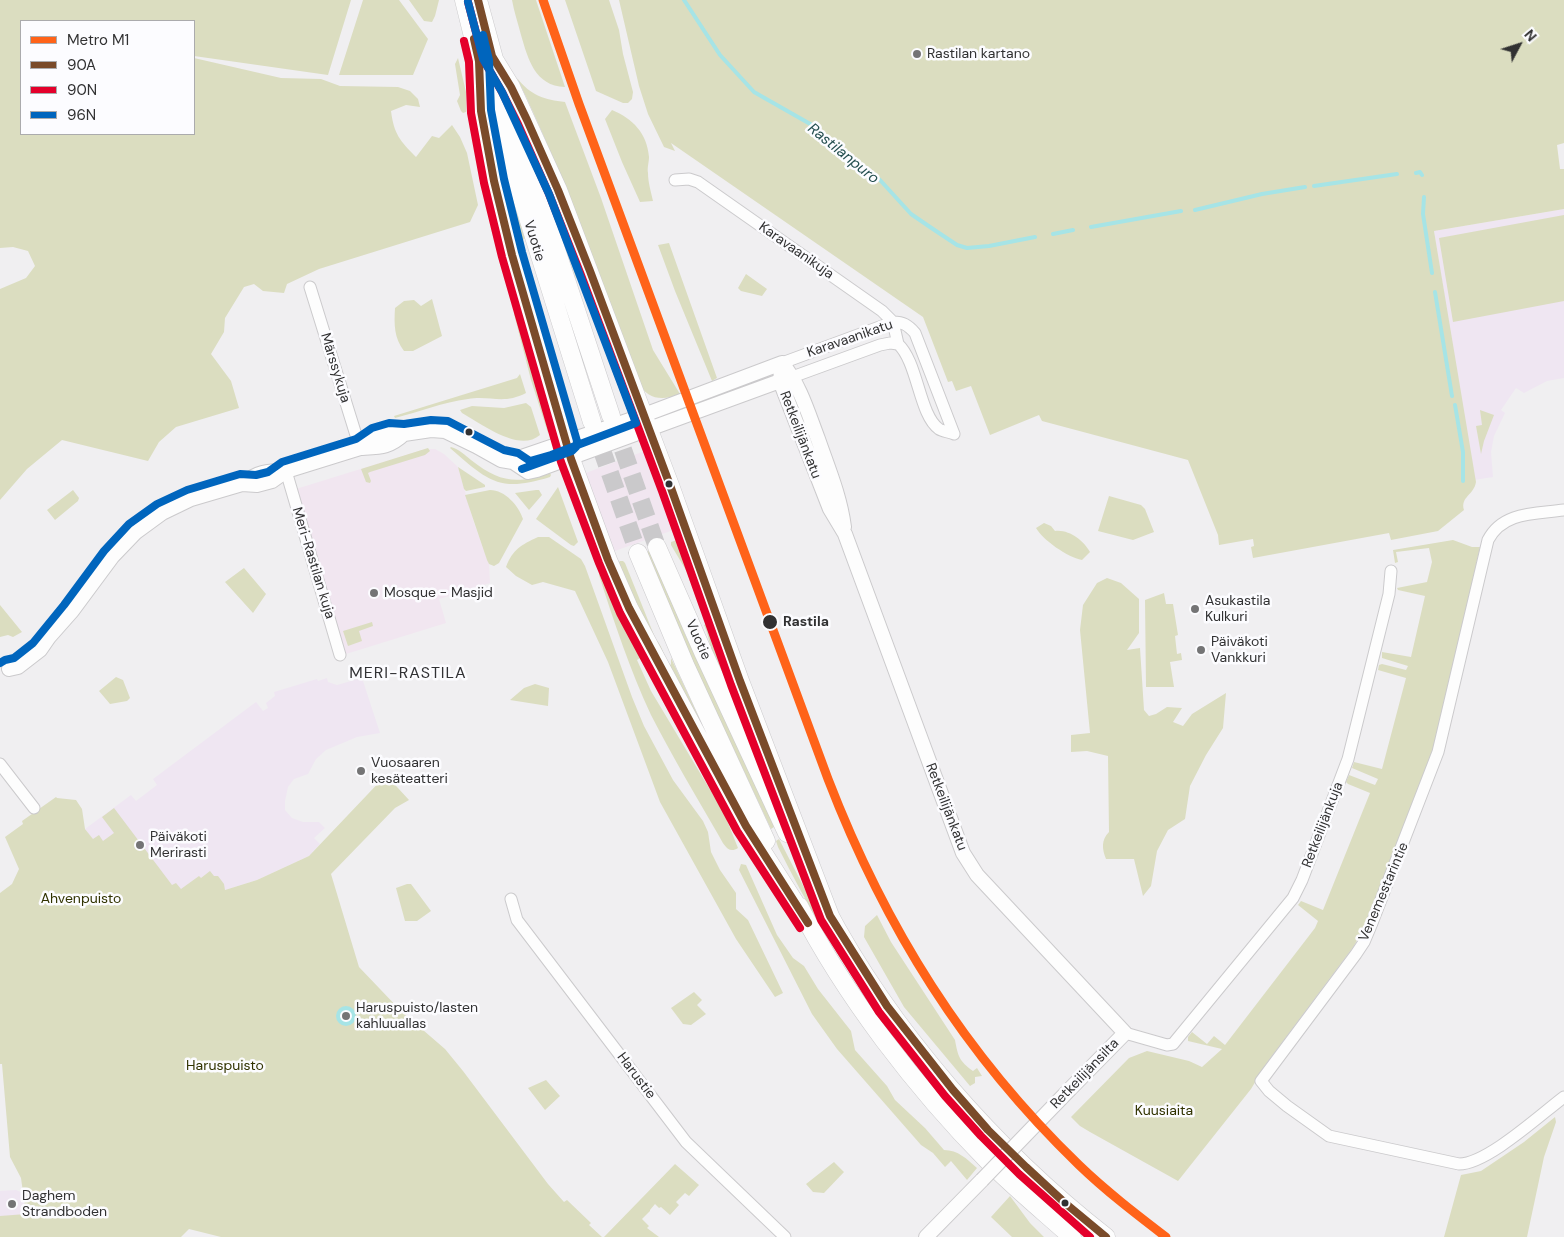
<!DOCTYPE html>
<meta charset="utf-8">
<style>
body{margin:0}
#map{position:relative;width:1564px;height:1237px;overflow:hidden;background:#f0eff1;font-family:"DM Sans",sans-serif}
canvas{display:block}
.legend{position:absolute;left:20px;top:20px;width:175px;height:115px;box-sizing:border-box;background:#fcfcff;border:1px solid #ababad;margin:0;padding:6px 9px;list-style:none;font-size:15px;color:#313132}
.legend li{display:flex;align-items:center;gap:10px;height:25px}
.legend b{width:25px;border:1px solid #ababad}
.north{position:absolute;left:1494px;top:20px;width:50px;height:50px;-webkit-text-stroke:4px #fcfcff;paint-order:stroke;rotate:50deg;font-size:14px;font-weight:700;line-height:20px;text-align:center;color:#313132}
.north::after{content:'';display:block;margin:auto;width:18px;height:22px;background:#313132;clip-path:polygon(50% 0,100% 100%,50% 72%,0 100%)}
</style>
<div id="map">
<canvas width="1564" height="1237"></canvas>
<ul class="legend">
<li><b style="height:6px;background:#ff6319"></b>Metro M1</li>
<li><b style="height:6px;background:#7a4b2a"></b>90A</li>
<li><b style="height:6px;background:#e4002b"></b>90N</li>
<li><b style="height:6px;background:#0065bd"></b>96N</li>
</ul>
<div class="north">N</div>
</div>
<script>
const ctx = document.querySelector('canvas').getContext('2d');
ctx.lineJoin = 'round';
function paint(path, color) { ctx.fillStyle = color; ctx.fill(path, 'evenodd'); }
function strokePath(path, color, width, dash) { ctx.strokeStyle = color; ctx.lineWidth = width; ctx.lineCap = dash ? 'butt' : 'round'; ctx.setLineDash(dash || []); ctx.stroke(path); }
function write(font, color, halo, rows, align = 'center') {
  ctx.font = font + ' "DM Sans",sans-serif'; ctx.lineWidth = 5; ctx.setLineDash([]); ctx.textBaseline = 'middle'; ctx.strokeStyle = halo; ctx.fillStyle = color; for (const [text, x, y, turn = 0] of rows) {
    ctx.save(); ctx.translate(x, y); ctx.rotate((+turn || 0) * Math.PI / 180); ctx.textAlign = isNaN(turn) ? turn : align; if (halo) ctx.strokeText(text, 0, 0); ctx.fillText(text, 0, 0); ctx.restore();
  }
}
const commercial = new Path2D(`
 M425 449H435L444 454 458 467 474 523 489 564 490 583 439 599 446 623 346 654 296 489Z
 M650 449 679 528 612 552 583 474Z`);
const education = new Path2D(`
 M1564 209V378L1547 381 1524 393 1516 388 1501 410 1505 413 1494 436 1491 452 1493 477 1474 480 1434 231Z
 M327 678 328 682 337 685 358 679 363 681 380 733 357 737 326 750 316 759 308 774 294 779 288 787 285 801V810L292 818 303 822H319L325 828 314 838 320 844 309 856 257 880 148 914 85 829 131 795 136 801 157 785 153 779 256 702 263 711 268 708 266 703 275 696 274 692 317 679 318 681Z
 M16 1190 23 1193 26 1214 0 1237V1191Z`);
const green = new Path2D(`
 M0 0H351L328 75 194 56V21H21V134H194V58L281 78 321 79 340 86 398 87 410 91 418 99 420 107 406 105 391 111C394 134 400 141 416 157L432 136 439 138 452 125 460 137 467 153 478 205 470 222 319 269 287 284 284 293 263 291 254 284 244 287 225 318 224 332 211 354 231 381 239 408 176 427 159 442 148 461 62 440 27 469 0 500V289L26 278 35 266 28 251 13 247 0 248Z
 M363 0H399L428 39 413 75H339Z
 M409 0H439L435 16 432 22 424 21Z
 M512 0H536L565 87C535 86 528 59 521 35 518 23 514 12 512 0Z
 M565 0H609L619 30 623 54 633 92 632 99 628 103H623L596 91Z
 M619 0H1564V143L1557 145 1560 169H1564V209L1434 231 1476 482C1474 495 1460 497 1464 510L1438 531 1391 540 1389 533 1253 558 1251 547 1254 546 1253 539 1219 545 1218 535 1188 460 1042 421 1039 415 990 435 971 386 956 391 952 381 948 382 923 317 671 143 675 151 664 147 648 114 639 86Z
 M458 58 466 92V112L463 113 461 111 457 101 460 95 455 64Z
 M517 78C530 95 545 100 565 102L601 198 653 350 680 394C663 401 647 400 638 382 601 280 565 177 517 78Z
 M612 110C633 119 647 133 649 157 649 162 647 168 648 173 648 182 651 192 653 201L640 202 622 162 605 119Z
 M532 150H534L631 406 628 408 613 373 588 297 583 294C582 286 585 281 576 278Z
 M497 160 500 162 525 238 522 241 527 260 526 261 576 429 574 430 570 427 520 255Z
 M1564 215V301L1453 322 1439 238Z
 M669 243 717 378 712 381 675 291 658 245Z
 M746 274 767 289 762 296 741 291 738 288Z
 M432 299 442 336 413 351H404C394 338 394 324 395 308L404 301 414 300 421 306Z
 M521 310 550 419 551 428 548 433 531 380 514 314Z
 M520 374 526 393C503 405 490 395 468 399 443 402 419 412 395 418L394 416 517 378Z
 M526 403 531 407 540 435C519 453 482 424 462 413L460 410 472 406 504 408Z
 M1480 410 1494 415 1484 441 1481 454 1476 426 1482 425Z
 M451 447C459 449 465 455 471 460 499 482 515 484 548 474L550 473 551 475 550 477C499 493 488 481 450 448Z
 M428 448 430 451 425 455 370 472 368 473 371 481 370 483 366 482 361 469Z
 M458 467 485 485V487L466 491 464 489Z
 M558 487 578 542 574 546 571 545 536 519Z
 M73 490 79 498 78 501 55 520 47 510Z
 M490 490C505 490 519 506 523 519L499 563 494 566 489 564 487 560 465 495Z
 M536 490H539L542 495 529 510 515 493Z
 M1109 496 1141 505 1145 509 1154 532 1133 540 1098 531Z
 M1044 523 1051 526 1055 531C1069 529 1084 541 1090 552L1082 560C1067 557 1043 540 1036 528Z
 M538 537H549L581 559 585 566 632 697 644 726 673 780 703 821 708 832 711 852 720 870 736 893V909L748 920 783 993 775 997 736 939 660 802 608 662 575 591 543 582 532 585 516 576 506 567C513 549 521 545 538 537Z
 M680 539 756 744 753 746 712 651C709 642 708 633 704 625L708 623 695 594 696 593 687 572 671 545V542Z
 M1453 540 1472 547H1480L1438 737 1420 789 1364 927 1354 946 1266 1064 1251 1089 1178 1181 1090 1132 1080 1126 1071 1117 1129 1058 1147 1051 1189 1061 1202 1067 1222 1049 1188 1041V1037L1192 1032 1207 1044 1214 1036 1225 1045 1315 928 1318 921 1298 905 1301 901 1323 910 1370 793 1348 784 1346 782 1349 775 1375 785 1378 779 1352 768 1354 762 1382 769 1406 678 1378 670 1379 665 1382 664 1406 670 1408 666 1382 658V652L1411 657 1425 596 1398 590 1397 588 1427 582 1432 562 1429 548 1396 552 1398 562 1395 563 1393 550Z
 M651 550 685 634 773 824 774 827 771 829 683 641 648 557 647 552Z
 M620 561H623L625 563 656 640C664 647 663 659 671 665V658L718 758 636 612 618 563Z
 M244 568 266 594 253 613 225 582Z
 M602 571 643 656 637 660 651 691 724 813 738 848C728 855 723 843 719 836 696 796 672 756 651 715 630 670 614 622 599 575Z
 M1107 578 1121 583 1139 599V633L1127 650 1140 648 1144 710 1149 716 1156 714 1167 707 1182 708 1173 722 1183 726 1192 714 1226 693 1223 728 1206 755 1190 786 1185 819 1168 830 1157 851 1151 886 1143 896 1134 859H1106C1102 849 1101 840 1109 832L1108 756 1087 751 1071 752V735L1090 733 1080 630 1083 605 1097 583Z
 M1164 593 1166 604H1173L1178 635 1175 636 1177 654 1181 653 1182 660 1170 662 1174 687H1146L1145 600Z
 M0 605 22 632 13 637 8 635 0 637Z
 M372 622 373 626 359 631 362 641 348 646 343 631Z
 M116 677 123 680 130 698 127 701 110 704 99 691Z
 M535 684 549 688 548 706 510 700 524 688Z
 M386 775 409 800 395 808 331 874 359 967 401 1011 445 1049 463 1071 548 1184 564 1202 567 1200 591 1223 589 1225 602 1237H221L189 1229 181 1237H0V1216L26 1214 21 1178 10 1157 2 1064H0V893L12 884 19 869 5 837 23 824 22 821 56 797 57 798 76 800 82 809 85 829 93 839 99 835 103 841 114 833 102 817 114 808 172 885 176 883 181 889 199 876 201 878 210 871 214 876H218L224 884 225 890 257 880 309 856Z
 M779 839 811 901 859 981 994 1148 996 1151 993 1154C905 1060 835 962 778 847L776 841Z
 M741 864 746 865 777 935 793 958 804 966 818 989 851 1031 855 1050 887 1086 895 1100 925 1128 944 1150C958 1150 967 1159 977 1168L967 1180 951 1161 945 1167 933 1153 921 1145 837 1049 812 1014 739 870Z
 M407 884H411L431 911 417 921H405L396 888Z
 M877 915 891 942 955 1040C958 1056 959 1061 973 1071L977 1068 982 1076 975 1077V1083L970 1086 904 1007 864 937 865 926Z
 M694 992 702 1000 697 1005 706 1014 691 1025 683 1024 671 1008Z
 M546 1080 560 1096 545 1110 528 1088Z
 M1555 1117 1556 1122 1544 1157 1527 1237H1444L1461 1175 1481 1171 1524 1142Z
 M834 1162 844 1172 824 1193 813 1192 806 1184Z
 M675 1164 699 1185 689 1196 685 1193 676 1202 679 1205 670 1215 661 1207 659 1208 655 1204 650 1210V1211L642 1219 649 1226 647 1228 659 1237H604Z
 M1017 1171 1092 1237H1085L1014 1174Z
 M1010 1196 1030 1223 1044 1237H1012L991 1217Z`);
const water = new Path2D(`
 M336 1016a10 10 0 1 1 20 0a10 10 0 1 1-20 0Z`);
const stream = new Path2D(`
 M684 0 720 55 754 92 812 125 823 134 880 180 911 214 930 227 957 245 967 248 989 246 1035 237
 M1416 173 1420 172 1422 175
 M1314 186 1397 174
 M1424 197 1423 214 1432 273
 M1195 210 1262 194 1305 187
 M1091 227 1181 211
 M1053 234 1073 230
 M1435 292 1452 396
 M1455 405 1463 452V481`);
const primaryTunnel = new Path2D(`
 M592 422 638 553
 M614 424 657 547`);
const minor = new Path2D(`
 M675 180 689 179 698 182 882 311 893 322 898 344
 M310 287 360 448
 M782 363 893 322C903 322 908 325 915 333L954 434
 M784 380 880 345 890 343 898 344C918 362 919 415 939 429 942 431 949 432 954 434
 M286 471 340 655
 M1564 510C1536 514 1503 511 1488 540L1438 752 1372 923 1364 942 1356 954 1261 1081 1269 1091 1287 1106 1329 1136 1459 1164C1487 1164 1540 1115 1564 1097
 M0 764 34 808
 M511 899 517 920 686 1142 785 1237
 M1125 1033 1167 1045 1173 1044 1293 898 1302 880 1348 759 1389 594 1391 571`);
const tertiary = new Path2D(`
 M782 363 780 381 830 509 845 534 963 853 977 875 1125 1033 1070 1089
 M782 363C800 385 808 413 818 439 828 468 840 496 844 527
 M360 448C380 447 389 448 404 434
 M513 462 524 456 644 415 782 363
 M242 484C258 472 266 471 286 471
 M9 669 18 667 40 650 49 637 72 611 112 557 136 532 162 513 191 499 242 484 257 485 272 481 286 471 360 448 377 437 390 433 404 434 431 430 445 431 476 446 501 460 513 462 528 472 537 470 780 381
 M926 1237 982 1180`);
const primary = new Path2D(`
 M464 0 479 61 592 422
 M478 0 496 66
 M492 56 511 87 558 190 671 488 740 681 830 916
 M479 61 481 111 494 181 512 255 571 459 608 560 629 608 746 826 803 915
 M506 98 611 416
 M657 547 703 652 787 833
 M638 553 685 665 766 841
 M799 906C845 996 917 1089 988 1161 1015 1188 1044 1212 1072 1237
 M825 907C890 1031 996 1151 1106 1237`);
const tertiaryBridge = new Path2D(`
 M982 1180 1070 1089`);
const bus1 = new Path2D(`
 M478 0 492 56 511 87 527 120 558 190 590 271 671 488 740 681 830 916 887 1006 953 1090 988 1130 1026 1167 1065 1203 1106 1237
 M474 39 479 61 481 111 494 181 512 255 571 459 608 560 629 608 746 826 808 923`);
const bus2 = new Path2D(`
 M468 2 483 59 502 92 518 124 549 194 581 275 662 491 731 685 821 920 879 1012 945 1096 981 1136 1019 1174 1090 1237
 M464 41 469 62 471 113 484 183 502 257 561 462 599 563 620 613 737 831 800 928`);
const bus3 = new Path2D(`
 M483 35 489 60 491 110 504 179 522 252 577 441 576 447 572 451 522 469
 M0 663 5 660 14 658 33 643 64 605 104 551 129 524 157 504 187 490 240 474 256 475 268 472 282 462 356 439 372 428 389 423 404 424 431 420 448 421 504 450 518 453 530 461 551 455 636 423 549 194 502 92 483 59 468 2`);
const metro1 = new Path2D(`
 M543 0 579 104 828 779C885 927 964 1054 1079 1165 1106 1191 1136 1214 1166 1237`);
const markers = [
 [917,54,5,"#747475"],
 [469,432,4.5,"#313132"],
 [669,484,4.5,"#313132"],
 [374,593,5,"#747475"],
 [1195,609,5,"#747475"],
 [770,622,8,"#313132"],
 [1201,650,5,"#747475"],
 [361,771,5,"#747475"],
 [140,845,5,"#747475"],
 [346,1016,5,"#747475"],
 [1065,1203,4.5,"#313132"],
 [12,1204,5,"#747475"]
];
const poiNames = [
 ["Rastilan kartano",927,54],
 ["Mosque - Masjid",384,593],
 ["Asukastila",1205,601],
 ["Kulkuri",1205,617],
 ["Päiväkoti",1211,642],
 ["Vankkuri",1211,658],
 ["Vuosaaren",371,763],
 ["kesäteatteri",371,779],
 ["Päiväkoti",150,837],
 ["Merirasti",150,853],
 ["Haruspuisto/lasten",356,1008],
 ["kahluuallas",356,1024],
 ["Daghem",22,1196],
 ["Strandboden",22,1212]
];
const streetNames = [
 ["Vuotie",534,241,73],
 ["Karavaanikuja",796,251,35],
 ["Karavaanikatu",850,339,-19],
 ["Märssykuja",335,368,73],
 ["Retkeilijänkatu",800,435,69],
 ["Meri-Rastilan kuja",313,563,73],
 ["Vuotie",698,640,66],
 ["Retkeilijänkatu",946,807,69],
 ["Retkeilijänkuja",1323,825,-69],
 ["Venemestarintie",1384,892,-67],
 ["Retkeilijänsilta",1085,1074,-46],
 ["Harustie",636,1076,53]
];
const stopNames = [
 ["Rastila",783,622]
];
const parkNames = [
 ["Ahvenpuisto",81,899],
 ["Haruspuisto",225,1066],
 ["Kuusiaita",1164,1111]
];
const waterNames = [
 ["Rastilanpuro",843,154,39]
];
const quarterNames = [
 ["MERI-RASTILA",408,674]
];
paint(commercial, '#f1e6f0');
paint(education, '#efe6f2');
paint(green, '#dbddc0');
paint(water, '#a6e4e6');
strokePath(stream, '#a6e4e6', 4);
strokePath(primaryTunnel, '#cac9cb', 18, [18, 9]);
strokePath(minor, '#cbcacc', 13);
strokePath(tertiary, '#cbcacc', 16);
strokePath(primary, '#cbcacc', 19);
strokePath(minor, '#fdfdfd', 11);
strokePath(tertiary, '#fdfdfd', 14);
strokePath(primary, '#fdfdfd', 18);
strokePath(tertiaryBridge, '#cbcacc', 16, []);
strokePath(tertiaryBridge, '#fdfdfd', 14);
strokePath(bus1, '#7a4b2a', 8);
strokePath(bus2, '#e4002b', 8);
strokePath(bus3, '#0065bd', 8);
strokePath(metro1, '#ff6319', 9);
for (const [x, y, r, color] of markers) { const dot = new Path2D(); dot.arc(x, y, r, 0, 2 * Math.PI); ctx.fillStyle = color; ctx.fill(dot); strokePath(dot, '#fcfcff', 2); }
write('14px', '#313132', '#fcfcff', poiNames, 'left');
write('14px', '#313132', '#fcfcff', streetNames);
write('bold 14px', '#313132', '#fcfcff', stopNames, 'left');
write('14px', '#313300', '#fcfcff', parkNames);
write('italic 15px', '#254f50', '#fcfcff', waterNames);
ctx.letterSpacing = '1px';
write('16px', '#323235', '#fcfcff', quarterNames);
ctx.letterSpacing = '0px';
</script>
